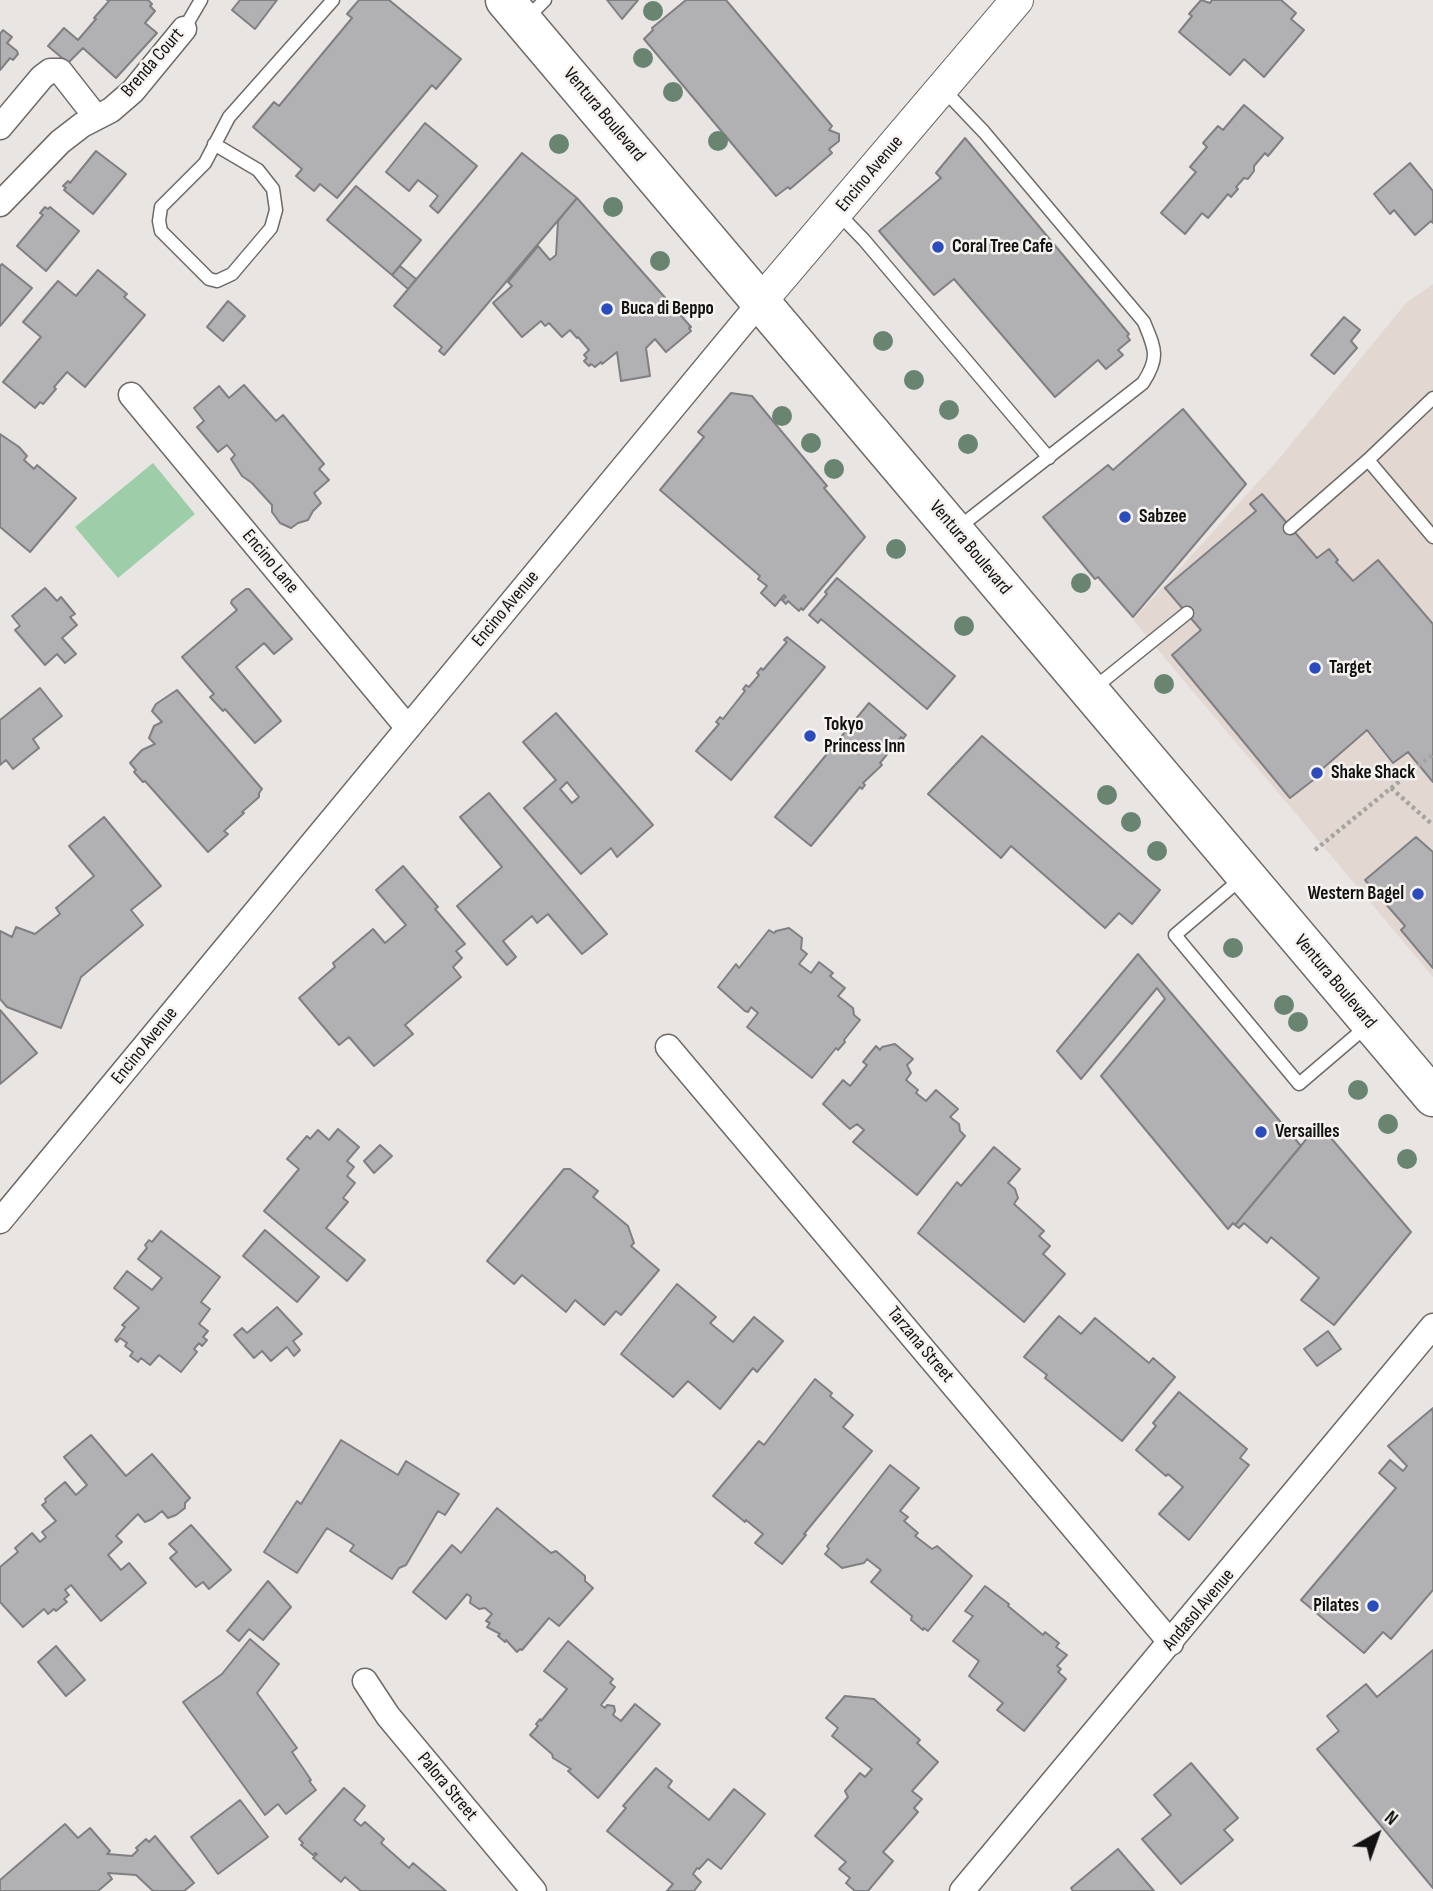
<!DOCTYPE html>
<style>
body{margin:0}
#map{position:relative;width:1433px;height:1891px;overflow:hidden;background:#e8e5e3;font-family:"Sofia Sans Condensed",sans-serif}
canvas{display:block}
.north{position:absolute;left:1342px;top:1800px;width:70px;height:70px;-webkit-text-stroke:5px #f6f2f0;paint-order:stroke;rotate:40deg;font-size:19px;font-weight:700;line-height:28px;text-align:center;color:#131212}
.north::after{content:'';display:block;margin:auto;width:24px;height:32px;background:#131212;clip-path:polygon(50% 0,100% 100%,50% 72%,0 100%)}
</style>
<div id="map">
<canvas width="1433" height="1891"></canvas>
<div class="north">N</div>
</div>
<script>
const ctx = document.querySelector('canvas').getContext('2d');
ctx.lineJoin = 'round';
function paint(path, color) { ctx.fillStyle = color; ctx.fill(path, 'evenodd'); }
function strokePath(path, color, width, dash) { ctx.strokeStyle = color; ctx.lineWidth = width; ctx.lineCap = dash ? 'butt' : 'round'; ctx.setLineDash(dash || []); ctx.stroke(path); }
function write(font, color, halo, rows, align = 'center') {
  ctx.font = font + ' "Sofia Sans Condensed",sans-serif'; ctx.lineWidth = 5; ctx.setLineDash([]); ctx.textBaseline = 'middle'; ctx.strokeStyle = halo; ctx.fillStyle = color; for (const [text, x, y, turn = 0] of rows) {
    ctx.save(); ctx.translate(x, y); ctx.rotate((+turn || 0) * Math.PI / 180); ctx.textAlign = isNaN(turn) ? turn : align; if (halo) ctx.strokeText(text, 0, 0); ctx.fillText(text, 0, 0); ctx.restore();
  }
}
const built = new Path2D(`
 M1433 284V977L1133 620 1278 460 1406 303Z`);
const green = new Path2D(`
 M153 463 195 514 118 578 75 527Z`);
const building = new Path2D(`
 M107 0H148L152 4 150 6 155 11 145 23 157 33 116 78 83 48 68 63 48 46 64 28 78 40 96 19 94 18 109 1Z
 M240 0H277L255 29 232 10Z
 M359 0H389L461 59 436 89 432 85 337 198 320 184 314 191 296 176 302 169 253 127 274 102 279 106 352 18 347 14Z
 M607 0H638L622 19Z
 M686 0H726L832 126 829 130 839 134V141L829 149 832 153 790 189 788 187 776 196 644 39 653 30 652 28Z
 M1201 0 1210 3 1212 0H1281L1296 13 1291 19 1304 30 1264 77 1244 59 1230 75 1179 32 1192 16 1189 14Z
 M3 30 12 37 7 43 17 51 18 54 13 60 10 58 0 70V34Z
 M1244 105 1283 138 1268 156 1265 153 1254 166V171L1248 179 1244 178 1236 187 1238 189 1231 197 1228 194 1208 218 1202 213 1185 234 1161 213 1196 172 1190 167 1207 147 1203 143 1218 126 1223 130Z
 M425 123 477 166 438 213 430 206 438 196 418 180 409 191 386 172Z
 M965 138 1129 334 1127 336 1130 340 1118 350 1123 355 1106 369 1098 360 1055 397 954 279 934 295 879 231 941 178 936 173Z
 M96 151 126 174 93 214 64 190 66 188 63 186 68 181 70 183Z
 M522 153 577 198 444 355 439 351 442 347 394 306Z
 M1410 163 1433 191V223L1431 221 1415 235 1394 210 1390 214 1374 194Z
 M356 186 421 240 392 275 327 220Z
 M577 198 691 327 689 328 691 331 666 352 655 339 646 348 650 376 621 381 617 352 602 364 601 362 595 367 591 364 589 366 584 361 587 358 584 355 589 350 578 337 577 338 570 330 562 337 549 323 545 326 541 321 522 337 493 303 512 286 508 282 538 246 550 260 556 255 558 221Z
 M45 207 48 209 50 207 79 231 46 271 17 246 43 215 40 213Z
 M2 264 32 288 0 326V266Z
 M400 266 416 279 408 289 392 275Z
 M98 270 127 294 124 297 145 315 85 387 67 372 54 387 56 389 43 404 40 402 35 408 3 382 41 337 23 322 58 281 76 296Z
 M228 301 245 316 223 341 207 327Z
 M1344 317 1360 330 1351 341 1357 348 1334 374 1311 355Z
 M244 385 276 421 283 415 324 464 319 469 329 480 314 493 321 503 313 511 308 520 298 523 291 528 280 523 272 512V505L252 483 242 476 231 459 235 455 227 445 218 452 197 427 204 421 194 408 219 386 229 398Z
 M731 393 752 396 827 486 824 488 865 537 803 610 801 608 799 611 788 601 786 604 782 600 786 597 784 595 775 606 761 593 767 586 758 579 760 576 660 490 704 437 698 432Z
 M1183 409 1246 484 1133 617 1098 577 1095 579 1043 517 1108 465 1113 470Z
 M0 434 19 447 27 456 24 460 34 469 37 465 76 498 30 552 0 527Z
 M1262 494 1317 558 1329 549 1338 560 1336 562 1353 581 1378 560 1433 624V782L1408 752 1393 763 1367 730 1321 770V774L1290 798 1172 655 1201 630 1165 588 1256 511 1250 504Z
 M837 578 955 676 927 709 821 619 818 623 809 615 827 594 825 592Z
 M45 588 57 601 61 597 75 614 70 617 77 625 62 638 76 654 65 663 57 654 45 665 15 630 20 626 12 616Z
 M246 589H249L292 639 274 654 264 643 236 667 281 721 255 743 225 709 223 711 210 697 214 694 182 657 237 610 231 603 232 600Z
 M787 637 825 667 731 780 696 751 719 724 716 722 720 717 723 719 745 691 743 689 746 685 749 687 759 675 757 673 761 668 763 670 787 642 784 640Z
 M40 688 62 716 33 739 39 748 13 769 6 760 0 765V720Z
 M177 690 262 789 259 793V797L242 812 244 813 224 831 228 834 208 852 145 781 143 782 134 772 136 770 130 763 142 750 155 744 149 738 154 726 162 722 152 711 156 704Z
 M869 703 906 735 903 739 901 737 880 763 882 765 863 783 865 785 862 789 860 787 811 846 775 817Z
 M556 713 653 825 617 857 611 848 581 874 524 808 556 780 523 742ZM567 782 579 797 572 803 560 789Z
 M982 736 1160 890 1132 924 1119 913 1105 928 1011 846 1001 858 928 794Z
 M489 793 607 934 582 954 548 914 537 923 532 916 503 941 516 957 507 965 457 906 502 867 460 817Z
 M104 817 161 886 131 910 143 925 81 977 61 1028 7 1007 0 999V931L12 937 16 927 35 934 60 914 56 908 94 876 69 846Z
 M1416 837 1433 852V968L1401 930 1405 926 1365 880Z
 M403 866 438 907 435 909 465 944 456 951 462 958 453 967 461 977 405 1025 413 1034 374 1066 349 1037 339 1045 299 998 335 967 333 963 373 929 385 943 406 925 376 890Z
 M789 928 802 938 801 949 807 954 799 964 811 973 819 962 833 973 830 976 845 988 838 996 853 1008 854 1015 860 1020 844 1040 845 1042 838 1050 836 1048 812 1078 747 1027 758 1013 751 1007 748 1012 745 1011 718 987 736 964 739 968 769 930 774 933 776 931Z
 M1138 954 1301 1146 1235 1225 1233 1223 1228 1229 1101 1076 1165 999 1157 988 1081 1079 1057 1051Z
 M0 1010 37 1053 0 1084Z
 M895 1044 913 1059 907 1065 911 1073 906 1080 918 1090 916 1093 926 1101 936 1090 958 1109 950 1117 959 1124 960 1131 965 1136 917 1195 853 1142 864 1130 857 1124 850 1129 823 1104 843 1080 850 1086 867 1065 863 1062 876 1046 880 1050 882 1047Z
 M1319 1124 1411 1232 1334 1325 1301 1300 1319 1278 1271 1237 1267 1243 1244 1223 1239 1228 1235 1225Z
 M338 1129 359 1147 347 1161 354 1167 347 1176 355 1183 343 1198 348 1202 326 1228 365 1260 347 1281 264 1211 299 1169 287 1159 307 1136 310 1139 318 1130 329 1140Z
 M380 1145 392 1156 374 1173 364 1161Z
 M994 1147 1020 1169 1008 1183 1015 1189 1018 1198 1014 1204 1044 1231 1039 1236 1050 1246 1043 1254 1065 1274 1024 1322 918 1233 957 1182 961 1186Z
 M564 1169H570L598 1191 593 1197 628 1226 634 1243 631 1246 659 1270 621 1315 616 1311 604 1325 575 1300 566 1312 522 1275 514 1284 487 1261Z
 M265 1230 319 1277 297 1302 243 1256Z
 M161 1231 220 1277 201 1302 210 1309 199 1324 208 1331 203 1337 207 1340 202 1346 199 1343 194 1349 197 1352 181 1372 159 1355 150 1365 141 1358 138 1362 130 1356 133 1352 125 1346 127 1343 120 1338 117 1342 115 1340 125 1327 122 1325 139 1308 114 1288 127 1271 152 1290 162 1278 138 1259 147 1248 145 1245 149 1240 152 1242Z
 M677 1284 716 1317 710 1323 733 1342 754 1317 783 1341 757 1372 753 1368 720 1409 688 1381 673 1397 621 1354Z
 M277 1307 302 1334 293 1341 300 1350 294 1356 287 1347 271 1361 262 1351 254 1358 234 1335 242 1328 247 1333Z
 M1059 1316 1081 1334 1095 1318 1149 1363 1153 1358 1175 1377 1122 1441 1045 1378 1047 1375 1024 1357Z
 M1328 1331 1341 1349 1317 1366 1304 1349Z
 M815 1379 832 1393 830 1396 853 1415 843 1427 872 1451 804 1534 806 1535 782 1564 755 1543 763 1534 746 1520 745 1522 713 1496 759 1441 764 1445Z
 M1179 1392 1247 1449 1240 1458 1249 1465 1189 1540 1159 1514 1183 1487 1168 1474 1166 1476 1136 1450 1156 1426 1153 1423Z
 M1433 1408V1590L1391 1639 1383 1632 1364 1653 1301 1600 1396 1488 1379 1473 1390 1460 1403 1471 1407 1466 1388 1446Z
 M91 1435 126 1476 152 1454 190 1498 185 1503V1508L176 1515 168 1518 162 1511 152 1519 145 1522 138 1514 116 1536 122 1542 108 1555 121 1570 129 1563 146 1583 101 1621 71 1585 65 1590 69 1595 64 1599 67 1602 56 1611 54 1609 48 1614 44 1609 23 1627 0 1602V1567L18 1552 15 1548 32 1533 40 1542 46 1537 42 1532 56 1521 42 1505 46 1502 45 1499 65 1482 76 1495 87 1485 64 1457Z
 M341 1440 398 1475 406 1461 459 1494 445 1515 438 1511 406 1565 399 1568 392 1579 350 1551 354 1545 327 1528 297 1573 264 1552 297 1501 301 1504Z
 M890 1465 919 1488 900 1511 908 1517 904 1521 918 1533 915 1536 932 1549 937 1546 972 1576 928 1631 924 1628 923 1630 911 1620 912 1616 871 1582 881 1570 867 1559 864 1563 842 1568 825 1554 829 1549 827 1546Z
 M497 1508 551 1553 556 1551 585 1576V1581L593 1588 559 1626 549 1618 522 1650 520 1649 517 1652 506 1640 505 1642 498 1636 500 1634 487 1627 490 1623 486 1621 492 1614 485 1608 479 1609 470 1603 471 1597 467 1594 446 1619 413 1592 452 1545 461 1553Z
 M191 1525 231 1570 209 1589 203 1582 196 1587 170 1558 177 1552 169 1544Z
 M268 1581 291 1607 263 1640 249 1629 239 1641 227 1631Z
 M985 1586 1009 1604 1008 1606 1043 1635 1045 1632 1059 1643 1056 1647 1067 1655 1057 1666 1061 1669 1058 1672 1066 1679 1024 1731 997 1710 1003 1703 969 1676 979 1661 953 1641 973 1616 965 1611Z
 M250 1639 279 1664 257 1693 297 1748 292 1752 311 1780 309 1781 316 1790 286 1814 278 1804 265 1815 183 1702 222 1674Z
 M568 1641 613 1679 610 1683 615 1687 601 1705 605 1708 607 1705 614 1706 615 1711 613 1715 621 1721 635 1704 660 1724 598 1798 568 1771 571 1769 553 1758 552 1754 530 1735 538 1726 536 1724 540 1719 541 1721 567 1689 544 1671Z
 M56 1646 85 1680 66 1696 38 1662Z
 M1433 1650V1888L1317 1749 1339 1731 1327 1716 1366 1684 1377 1697Z
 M845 1696 874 1699 920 1740 917 1743 938 1762 912 1791 922 1799 914 1808 918 1812 883 1852 893 1861 868 1891H855L846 1883 850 1878 839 1869 846 1862 815 1836 848 1797 845 1791 860 1773 865 1777 872 1769 832 1736 838 1728 826 1718Z
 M1191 1763 1238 1818 1224 1830 1233 1840 1181 1884 1142 1839 1171 1815 1154 1795Z
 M656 1768 672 1781 668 1787 709 1820 734 1789 765 1814 721 1869 708 1859 699 1869 697 1868 693 1874 701 1882 694 1891H667L673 1884 607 1831 626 1808 623 1806Z
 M344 1788 365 1806 354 1820 361 1826 365 1822 384 1839 381 1843 409 1868 413 1863 446 1891H361L345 1877 341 1882 313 1858 317 1854 315 1853 313 1855 301 1845 303 1843 299 1839Z
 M240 1800 268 1837 218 1874 191 1837Z
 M65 1824 78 1838 90 1828 110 1851 107 1854 132 1856 138 1850 136 1848 146 1839 149 1842 155 1836 194 1883 184 1891H153L136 1875 108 1873 112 1879 98 1891H0V1880Z
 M1118 1849 1154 1891H1073L1071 1888Z`);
const path = new Path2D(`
 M1391 788 1433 825
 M1315 850 1433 754`);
const service = new Path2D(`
 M527 18 545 0
 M184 29 201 0
 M943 89 984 132 1144 322C1155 349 1160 357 1143 383L958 528
 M214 144 258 170 273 189 276 210 271 228 232 274 217 281 209 279 161 231 159 221 161 207 205 163 229 117 333 0
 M837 212 864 240 1049 458
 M1368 460 1433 537
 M1290 528 1368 460 1433 398
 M1093 689 1187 613
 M1242 878 1175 935 1299 1084 1367 1026`);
const minor = new Path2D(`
 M0 127 42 77 50 71H60L96 117
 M0 204 60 142 82 125 111 110 133 91 184 29
 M131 395 408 728
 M668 1047 1171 1643
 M0 1221 761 301
 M365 1681 388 1716 534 1891
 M962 1891 1433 1326`);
const tertiary = new Path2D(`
 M761 301 1017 0`);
const primary = new Path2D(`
 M505 0 1433 1097`);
const trees = [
 [653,11],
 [643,58],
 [673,92],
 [718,141],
 [559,144],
 [613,207],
 [660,261],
 [883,341],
 [914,380],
 [949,410],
 [782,416],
 [811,443],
 [968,444],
 [834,469],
 [896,549],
 [1081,583],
 [964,626],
 [1164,684],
 [1107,795],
 [1131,822],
 [1157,851],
 [1233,948],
 [1284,1005],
 [1298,1022],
 [1358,1090],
 [1388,1124],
 [1407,1159]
];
const markers = [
 [938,247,7,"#2b4cbc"],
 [607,309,7,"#2b4cbc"],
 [1125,517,7,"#2b4cbc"],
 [1315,668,7,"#2b4cbc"],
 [810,736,7,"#2b4cbc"],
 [1317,773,7,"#2b4cbc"],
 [1418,894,7,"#2b4cbc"],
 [1261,1132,7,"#2b4cbc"],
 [1373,1606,7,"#2b4cbc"]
];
const streetNames = [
 ["Brenda Court",153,63,-49],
 ["Ventura Boulevard",604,115,50],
 ["Encino Avenue",870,174,-50],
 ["Ventura Boulevard",970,548,50],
 ["Encino Lane",270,562,50],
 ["Encino Avenue",506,609,-50],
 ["Ventura Boulevard",1335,982,50],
 ["Encino Avenue",145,1046,-51],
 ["Tarzana Street",920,1345,50],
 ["Andasol Avenue",1199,1610,-50],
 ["Palora Street",447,1787,50]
];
const poiNames = [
 ["Coral Tree Cafe",952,247],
 ["Buca di Beppo",621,309],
 ["Sabzee",1139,517],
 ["Target",1329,668],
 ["Tokyo",824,725],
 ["Princess Inn",824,747],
 ["Shake Shack",1331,773],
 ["Western Bagel",1404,894,"right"],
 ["Versailles",1275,1132],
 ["Pilates",1359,1606,"right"]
];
paint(built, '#e2d8d1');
paint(green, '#9dcea9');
paint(building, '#b1b0b3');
strokePath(building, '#807f83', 2);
strokePath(service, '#6d6a68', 15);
strokePath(minor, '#6d6a68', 27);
strokePath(tertiary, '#6d6a68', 34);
strokePath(primary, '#6d6a68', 41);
strokePath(path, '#a6a4a2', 4.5, [3.5, 3.5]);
strokePath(service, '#fff', 12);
strokePath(minor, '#fff', 24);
strokePath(tertiary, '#fff', 32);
strokePath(primary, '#fff', 38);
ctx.fillStyle = '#6a8472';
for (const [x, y] of trees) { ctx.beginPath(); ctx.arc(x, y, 10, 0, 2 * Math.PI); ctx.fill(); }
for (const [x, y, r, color] of markers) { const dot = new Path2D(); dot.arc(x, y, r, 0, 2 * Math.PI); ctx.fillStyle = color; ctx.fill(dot); strokePath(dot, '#f6f2f0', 2.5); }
write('19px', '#131212', '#f6f2f0', streetNames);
write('bold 19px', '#131212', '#f6f2f0', poiNames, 'left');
</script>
